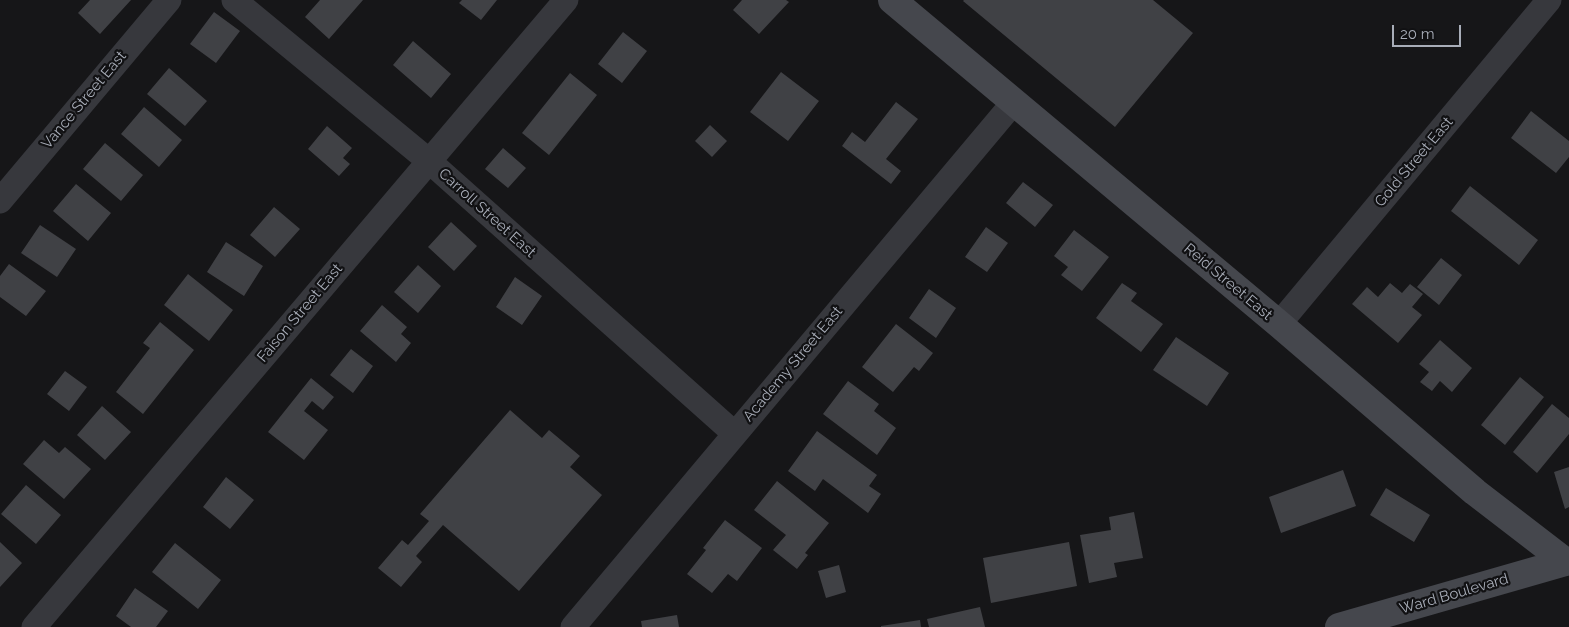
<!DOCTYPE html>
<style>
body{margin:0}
#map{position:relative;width:1569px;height:627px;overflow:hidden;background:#161618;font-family:Raleway,sans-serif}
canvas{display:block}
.scale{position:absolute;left:1392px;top:25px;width:69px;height:22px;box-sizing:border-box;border:2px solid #a8adb8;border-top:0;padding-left:6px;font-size:15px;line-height:18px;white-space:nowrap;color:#a8adb8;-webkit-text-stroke:4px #111113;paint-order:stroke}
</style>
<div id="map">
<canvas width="1569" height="627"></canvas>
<div class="scale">20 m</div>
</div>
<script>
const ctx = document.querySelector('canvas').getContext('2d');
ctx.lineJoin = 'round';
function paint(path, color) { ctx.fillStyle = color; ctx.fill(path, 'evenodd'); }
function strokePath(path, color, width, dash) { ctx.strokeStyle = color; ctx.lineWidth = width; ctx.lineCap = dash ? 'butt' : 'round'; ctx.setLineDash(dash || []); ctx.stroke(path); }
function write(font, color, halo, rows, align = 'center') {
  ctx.font = font + ' Raleway,sans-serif'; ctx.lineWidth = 4.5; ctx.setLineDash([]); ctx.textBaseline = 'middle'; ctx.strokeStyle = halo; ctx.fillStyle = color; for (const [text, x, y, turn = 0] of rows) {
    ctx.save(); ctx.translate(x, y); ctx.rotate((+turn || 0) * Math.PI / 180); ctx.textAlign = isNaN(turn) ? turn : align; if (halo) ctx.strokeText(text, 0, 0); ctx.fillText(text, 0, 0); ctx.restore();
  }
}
const building = new Path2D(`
 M90 0H131L100 34 78 13Z
 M320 0H363L329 39 305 17Z
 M462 0H497L481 20 459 3Z
 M742 0H786L789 2 759 34 733 10Z
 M964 0H1153L1193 33 1115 127 963 1Z
 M214 12 240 31 216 63 190 44Z
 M623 32 647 51 622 83 598 64Z
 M413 41 451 74 431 98 393 65Z
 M169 68 207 101 185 126 147 94Z
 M781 72 819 101 788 141 750 112Z
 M570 73 597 95 549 155 522 133Z
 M896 102 918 119 886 159 901 171 891 184 842 146 852 132 865 142Z
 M144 107 182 140 159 167 121 134Z
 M1531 111 1569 141V157L1556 173 1511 138Z
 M710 125 727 141 712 157 695 141Z
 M327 126 352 148 343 158 350 164 339 176 308 149Z
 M105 143 143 175 121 201 83 169Z
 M503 148 526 168 508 188 485 169Z
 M1023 182 1053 205 1035 227 1006 203Z
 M76 184 111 213 88 241 53 211Z
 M1470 186 1538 240 1519 265 1451 211Z
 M274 207 300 229 275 257 250 235Z
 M451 222 477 246 454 271 428 247Z
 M40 225 76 249 57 277 21 253Z
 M986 227 1008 243 987 272 965 257Z
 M1074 230 1109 257 1082 291 1061 275 1068 267 1054 256Z
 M226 242 263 266 244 296 207 272Z
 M1441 258 1462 275 1439 305 1417 287Z
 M9 264 46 291 26 316 0 297V276Z
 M418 265 441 286 418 313 394 292Z
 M188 274 233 310 209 341 164 305Z
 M515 277 542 296 522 325 496 307Z
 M1122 283 1137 293 1131 301 1163 324 1141 352 1096 318Z
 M1390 283 1402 293 1410 284 1423 294 1412 307 1422 315 1398 343 1352 304 1367 287 1378 297Z
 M929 289 956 308 936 338 909 318Z
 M382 305 407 327 401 334 411 343 396 362 360 331Z
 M160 322 194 350 143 414 116 392 150 348 143 343Z
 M896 324 933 353 919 371 914 367 893 392 862 367Z
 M1176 337 1229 373 1207 406 1153 370Z
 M1440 340 1472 368 1452 392 1440 381 1432 391 1420 382 1429 372 1419 364Z
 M351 349 373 366 353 393 330 375Z
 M65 371 87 387 69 411 47 394Z
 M1520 377 1544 397 1505 445 1481 425Z
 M311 378 334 397 323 410 312 401 304 411 328 430 304 460 268 432Z
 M848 381 879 404 874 411 896 428 877 455 823 414Z
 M1552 404 1569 418V434L1537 473 1513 452Z
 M102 406 131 432 105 460 77 435Z
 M510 410 542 438 549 430 580 456 570 467 602 495 519 591 443 525 416 556 422 562 401 587 378 568 402 540 408 545 429 521 420 514Z
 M817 431 877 475 869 486 881 494 868 513 823 479 815 491 788 471Z
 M44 440 59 453 65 447 91 469 64 499 23 464Z
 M1569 467V507L1565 509 1554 472Z
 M1343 470 1356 506 1281 533 1269 497Z
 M226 477 254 500 230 529 203 507Z
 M777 481 829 523 805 553 808 555 797 569 773 550 786 535 754 510Z
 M26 485 61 515 36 544 1 514Z
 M1386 488 1430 515 1414 542 1370 515Z
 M1134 512 1143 558 1114 563 1117 577 1089 583 1080 535 1111 530 1109 517Z
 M725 520 762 548 737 581 728 574 712 593 687 574 706 550 703 548Z
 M0 542 22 563 0 587Z
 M1069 542 1077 586 991 603 983 558Z
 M175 543 221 580 198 609 152 572Z
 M839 565 846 592 826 598 818 571Z
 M135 588 168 611 156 627H131L116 616Z
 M980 607 985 627H929L927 619Z
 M677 615 679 627H642L641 621Z
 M920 620 921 627H881V626Z`);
const street = new Path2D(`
 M234 0 429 161 735 434
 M0 201 169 0
 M1279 324 1549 0
 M34 627 566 0
 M573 627 1014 102`);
const secondary = new Path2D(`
 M892 0 1279 324 1475 492 1566 562
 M1339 627 1569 561`);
const streetNames = [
 ["Vance Street East",84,100,-50],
 ["Gold Street East",1414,162,-50],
 ["Carroll Street East",487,213,42],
 ["Reid Street East",1228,282,40],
 ["Faison Street East",300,313,-50],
 ["Academy Street East",793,364,-50],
 ["Ward Boulevard",1454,594,-16]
];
paint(building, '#404145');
strokePath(street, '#37383d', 25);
strokePath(secondary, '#45474d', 28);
write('15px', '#a8adb8', '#111113', streetNames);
</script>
